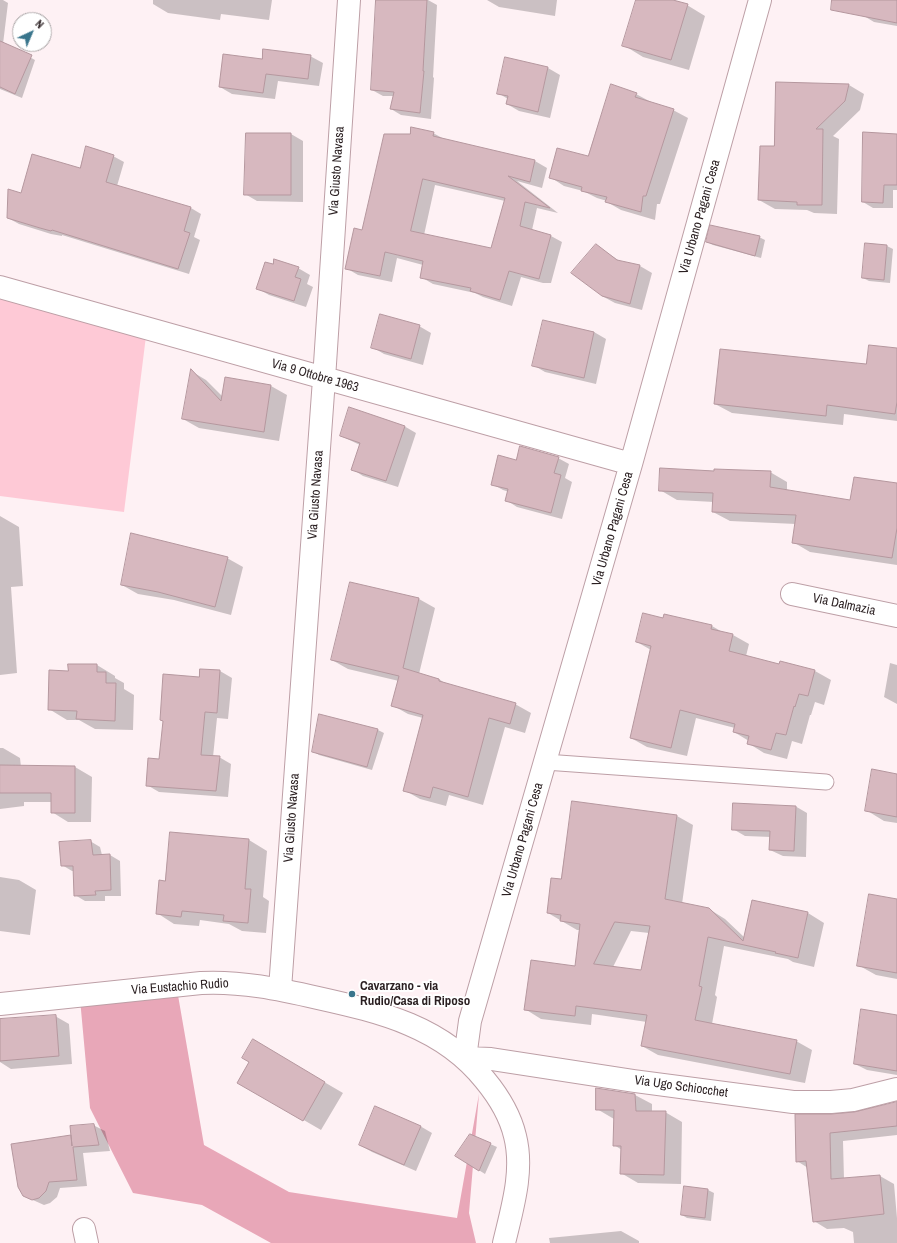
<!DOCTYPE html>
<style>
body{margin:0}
#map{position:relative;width:897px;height:1243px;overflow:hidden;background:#fef1f4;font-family:"Archivo Narrow",sans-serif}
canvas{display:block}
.north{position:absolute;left:12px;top:12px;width:40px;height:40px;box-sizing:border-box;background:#fff;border:1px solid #aaa5a6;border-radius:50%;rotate:44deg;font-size:11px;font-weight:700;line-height:16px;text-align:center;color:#2a1f21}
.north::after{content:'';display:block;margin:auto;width:14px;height:18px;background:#39758c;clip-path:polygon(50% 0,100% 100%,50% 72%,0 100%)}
</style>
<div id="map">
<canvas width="897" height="1243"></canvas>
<div class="north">N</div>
</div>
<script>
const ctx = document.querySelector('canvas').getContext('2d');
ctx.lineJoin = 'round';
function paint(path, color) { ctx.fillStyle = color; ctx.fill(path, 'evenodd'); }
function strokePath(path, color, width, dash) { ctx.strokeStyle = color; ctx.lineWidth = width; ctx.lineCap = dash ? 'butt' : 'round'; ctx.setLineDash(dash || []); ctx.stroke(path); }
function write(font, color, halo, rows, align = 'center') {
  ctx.font = font + ' "Archivo Narrow",sans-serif'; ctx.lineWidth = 4; ctx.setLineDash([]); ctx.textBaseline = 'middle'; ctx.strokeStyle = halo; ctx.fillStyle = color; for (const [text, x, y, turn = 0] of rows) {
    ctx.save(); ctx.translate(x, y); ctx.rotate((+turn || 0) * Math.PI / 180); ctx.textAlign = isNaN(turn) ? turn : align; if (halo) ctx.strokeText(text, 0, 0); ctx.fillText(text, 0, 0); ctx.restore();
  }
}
const green = new Path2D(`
 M0 291 146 336 124 512 0 496Z`);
const forest = new Path2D(`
 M175 978 204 1145 289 1192 457 1218 479 1094 469 1213 476 1243H271L202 1205 133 1193 90 1108 79 988Z`);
const shadow = new Path2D(`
 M0 0H3L8 3 3 44 17 50 35 60 22 98 0 89Z
 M153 0H272L269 20 221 14 220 20 168 13 153 4Z
 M377 0H428L437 5 433 77 434 78 431 119 401 115 391 109 394 96H383L372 90Z
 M487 0H557L555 16 499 7Z
 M637 0H669L687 5 705 16 689 70 643 57 625 46Z
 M867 0H897V26L874 22 864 16Z
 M310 56 323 63 319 86 278 81 275 99 232 94 220 87 263 60Z
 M506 58 548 68 560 75 550 118 519 111 507 104 508 99 498 93Z
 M849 85 864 94 860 110 833 136 839 139 837 214 814 213 807 210 775 209 759 200Z
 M636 94 651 102 650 103 673 110 688 118 660 204H657L655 220 621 210 607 202V201L597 198 583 191 564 186 550 177 589 157Z
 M433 133 446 140 535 161 547 168 542 188 517 181 558 213 537 208 532 230 551 236 562 242 551 283H543L521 277 512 306 483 297 475 293 433 284 421 277 423 265 397 258 392 282 358 275 346 268 363 231 411 135ZM435 185 505 201 492 249 424 235Z
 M291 134 303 141V202L257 201 245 194Z
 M897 135V190H893V208H873L863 202Z
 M113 156 124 162 117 186 191 208 201 214 194 237 200 240 189 274 62 235V236L51 234 19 224 8 218 22 194Z
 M759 237 765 240 761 258 713 245 707 242Z
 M596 245 621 262 640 266 652 273 642 310 615 303 602 296Z
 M887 246 893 249 890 283 869 281 863 278Z
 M273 265 298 268 310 275 307 284 313 287 306 307 269 295 257 288Z
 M544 321 594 332 606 339 596 384 545 372 533 365Z
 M419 326 431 333 423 365 384 354 372 347Z
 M897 348V421L844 414 843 425 732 413 715 404 867 365 897 349Z
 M191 371 206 380 223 397 226 378 271 386 287 395 279 441 199 428 183 419Z
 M404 426 416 433 398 487 363 476 352 469 360 445 341 436Z
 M558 458 569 464 565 478 572 482 562 519 517 507 506 500 509 492 503 490 492 484 517 461Z
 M715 472H770L787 482V491L851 501 897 484V565L810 552 793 542 796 524 730 521 713 512 714 502 677 500 660 490Z
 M0 516 19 527 23 586 11 587 17 673 0 675Z
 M227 558 243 567 231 615 174 600 138 594 122 585Z
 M351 583 419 599 435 608 419 674 439 679 446 684 515 704 531 713 525 733 505 727 483 805 449 795 446 806 420 799 404 790 423 718 408 714 392 705 399 681 348 669 332 660Z
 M665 615 712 626 724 633 733 635 749 644 746 656 780 665 815 671 831 680 824 705 815 702 811 715H810L802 744 792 741 787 759 764 753 748 743 749 741 734 732 735 728 696 718 687 756 647 747 631 738 651 650 637 642 664 619Z
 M890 663 897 665V704L884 697Z
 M97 665 115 676V678L124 683V689L134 695 133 730 95 729 79 720H67L49 709 69 672Z
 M201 670 220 671 232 678 228 719 217 718 213 757H219L231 764 228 797 159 792 147 785 160 760 164 722 161 720 200 678Z
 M319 715 378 730 384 733 372 770 319 755 314 752Z
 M0 748H3L20 758 21 767H75L92 777 91 822H68L52 812V802H24V806L0 809Z
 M897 775V823L884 821 866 810Z
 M795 806 807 813 806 857 783 856 770 850 771 837 745 836 733 829Z
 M677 816 693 825 682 904 709 909 725 919 744 937 808 913 824 923 814 967 793 962 788 959 724 946 715 995 717 997 712 1024 796 1041 812 1050 805 1083 658 1055 642 1046 647 1022 592 1014 591 1025 541 1019 525 1009 576 967 580 930H577L548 913 562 880ZM631 931 649 933 642 971 613 967Z
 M171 833 249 840 267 851 263 897 269 901 266 933 242 931 229 924 200 920 199 926 174 924 157 913 166 882Z
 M90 841 100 847 102 855H110L120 861 121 896H105V901H85L75 895 74 871H72L62 865Z
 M0 877 19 880 36 890 30 935 0 931Z
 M897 900V979L876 975 858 965Z
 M55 1016 69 1024 72 1064 11 1069 0 1062V1020Z
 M897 1016V1075L867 1070 855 1064Z
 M271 1051 343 1093 321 1130 238 1082Z
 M635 1095 652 1104V1112H665L682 1122 681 1184 638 1183 621 1173 622 1150 614 1145V1119L597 1109Z
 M897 1103V1135L843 1141 844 1179 880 1176 894 1184 897 1218V1243H854L853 1232 844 1228 827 1229 814 1221 808 1168 797 1161 796 1116 854 1113Z
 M93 1125 105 1131 110 1151 83 1153 87 1186 60 1188 57 1197 50 1203 44 1205 24 1196Z
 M420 1126 432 1133 416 1171 372 1152 360 1145Z
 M470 1135 497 1147 485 1174 456 1156Z
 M685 1187 708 1190 714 1193 711 1221 687 1218 682 1215Z
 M621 1231 639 1241V1243H550L549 1238Z`);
const building = new Path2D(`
 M376 0H427L423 71H424L420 113 390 109 394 92 371 90Z
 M636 0H673L688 4 671 60 622 46Z
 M832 0H897V23L831 10Z
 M0 41 32 55 15 94 0 87Z
 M263 49 311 55 308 79 266 74 263 93 219 87 223 54 262 59Z
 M505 57 548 67 538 112 506 104 508 96 497 94Z
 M776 82 849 84 845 101 816 129H823L822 205H797V202L758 200 760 146H774Z
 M611 84 637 93 635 97 674 109 646 196H643L641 212 605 202 607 197 581 191 582 187 549 178 557 148 588 156Z
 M411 127 434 132 433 136 535 160 530 182 508 176 550 208 525 202 520 226 551 235 539 279 509 271 500 300 470 291 471 288 420 278 423 261 385 252 380 276 345 269 354 228 362 230 384 134H410ZM423 179 505 198 491 248 411 231Z
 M863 132 897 134V185H884L883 203 862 202Z
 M246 133H291V195H244Z
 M86 146 114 155 106 182 191 207 184 231 190 233 178 269 52 230 51 231 40 228 7 218 8 189 21 193 32 154 80 168Z
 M710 225 760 236 755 256 706 242Z
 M865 243 887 245 884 280 862 278Z
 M596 244 617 260 640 265 630 304 602 296 571 273Z
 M274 259 299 267 295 277 301 279 294 301 256 289 265 262 273 264Z
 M380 314 420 325 411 359 371 348Z
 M543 320 594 332 584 378 532 366Z
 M869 345 897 348V402L895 414 827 405 826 416 714 404 720 349 866 364Z
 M191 369 221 401 225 377 271 385 264 432 182 419Z
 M349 407 405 426 386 481 351 470 360 443 340 436Z
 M520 446 559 457 554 473 561 475 551 513 505 501 508 489 491 485 498 455 516 460Z
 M660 468 714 471V469L771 471 770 487 850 500 854 477 897 483V528L892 558 792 543 796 515 712 512 713 493 659 491Z
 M131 533 228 557 215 607 158 592 121 585Z
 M350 582 419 598 403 668 439 679V681L516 703 510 724 489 718 468 797 433 787 430 798 403 791 423 715 391 706 399 676 331 660Z
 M643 613 663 618 664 614 712 625 711 629 733 634 729 651 779 664 780 661 815 670 808 696 799 694 795 707 794 706 786 735 776 733 771 750 747 744 749 736 733 732 735 724 680 710 671 748 630 738 651 646 636 642Z
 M68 664H97V672H106V683H116L115 721 76 719 77 711 48 710 49 670 68 671Z
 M200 669 220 670 217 713 205 712 201 755 220 756 216 791 146 786 148 758 159 759 163 721 160 720 163 674 199 677Z
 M319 714 378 729 367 767 312 752Z
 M0 765 75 766V813H51V793H0Z
 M872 769 897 774V817L865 811Z
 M572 801 677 815 665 899 709 908 743 941 752 900 808 912 798 958 775 953 776 952 708 937 699 986 702 987 695 1020 797 1040 790 1074 641 1046 647 1015 576 1006 575 1016 524 1010 531 960 575 966 580 924 560 921 561 915 547 913 551 878 561 879ZM615 922 650 926 641 970 594 964Z
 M733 803 796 806 794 851 769 850 770 831 732 830Z
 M170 832 249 839 245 889H251L248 923 223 921 224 915 182 911 181 917 156 914 159 880 165 881Z
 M91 840 93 855 110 854 111 890 95 891 96 895 74 896 73 866H61L59 842Z
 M869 894 897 899V973L857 966Z
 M861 1009 897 1015V1071L854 1064Z
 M56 1015 59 1056 0 1061V1019Z
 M253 1039 325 1082 303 1121 237 1083 249 1062 242 1058Z
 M596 1088 635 1094 636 1111H666L664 1175 620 1174 621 1146H613L614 1110H596Z
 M897 1102V1126L830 1133 831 1179 880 1175 884 1214 813 1222 806 1161 796 1162 795 1114H831L854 1112Z
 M375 1106 421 1126 404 1165 359 1145Z
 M94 1124 99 1145 73 1147 77 1180 49 1182 46 1191 39 1198 32 1200 23 1196 18 1187 11 1144 71 1135 72 1146 70 1126Z
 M470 1134 491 1143 479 1171 455 1156Z
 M684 1186 708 1189 705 1218 681 1215Z`);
const service = new Path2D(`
 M545 762 826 782`);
const minor = new Path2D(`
 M760 0 631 464 470 1021 465 1058 491 1059 634 1081 793 1102H831L853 1100 897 1089
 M0 287 631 464
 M792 594 897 616
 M280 989 324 379 349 0
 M84 1229 87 1243`);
const tertiary = new Path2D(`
 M0 1004 201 983C241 981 279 989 318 998 381 1012 443 1027 485 1080 499 1097 510 1115 515 1136 524 1171 512 1209 504 1243`);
const markers = [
 [352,994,4,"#39758c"]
];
const streetNames = [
 ["Via Giusto Navasa",337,171,-86],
 ["Via Urbano Pagani Cesa",700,217,-74],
 ["Via 9 Ottobre 1963",315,376,16],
 ["Via Giusto Navasa",316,495,-86],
 ["Via Urbano Pagani Cesa",613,529,-74],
 ["Via Dalmazia",844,605,12],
 ["Via Giusto Navasa",292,818,-86],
 ["Via Urbano Pagani Cesa",523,840,-74],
 ["Via Eustachio Rudio",180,987,-4],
 ["Via Ugo Schiocchet",681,1087,8]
];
const poiNames = [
 ["Cavarzano - via",360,987],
 ["Rudio/Casa di Riposo",360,1002]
];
paint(green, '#fec9d6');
paint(forest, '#e8a7b8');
paint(shadow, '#0003');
paint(building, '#d7b8bf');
strokePath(building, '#b5979e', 1);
strokePath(service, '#bd9fa6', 17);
strokePath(minor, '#bd9fa6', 24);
strokePath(tertiary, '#bd9fa6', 24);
strokePath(service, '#fff', 15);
strokePath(minor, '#fff', 22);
strokePath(tertiary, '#fff', 22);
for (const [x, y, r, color] of markers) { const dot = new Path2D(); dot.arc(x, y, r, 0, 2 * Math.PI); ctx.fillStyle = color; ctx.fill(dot); strokePath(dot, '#fff', 1.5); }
write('13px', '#2a1f21', '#fff', streetNames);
write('bold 13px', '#2a1f21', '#fff', poiNames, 'left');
</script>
